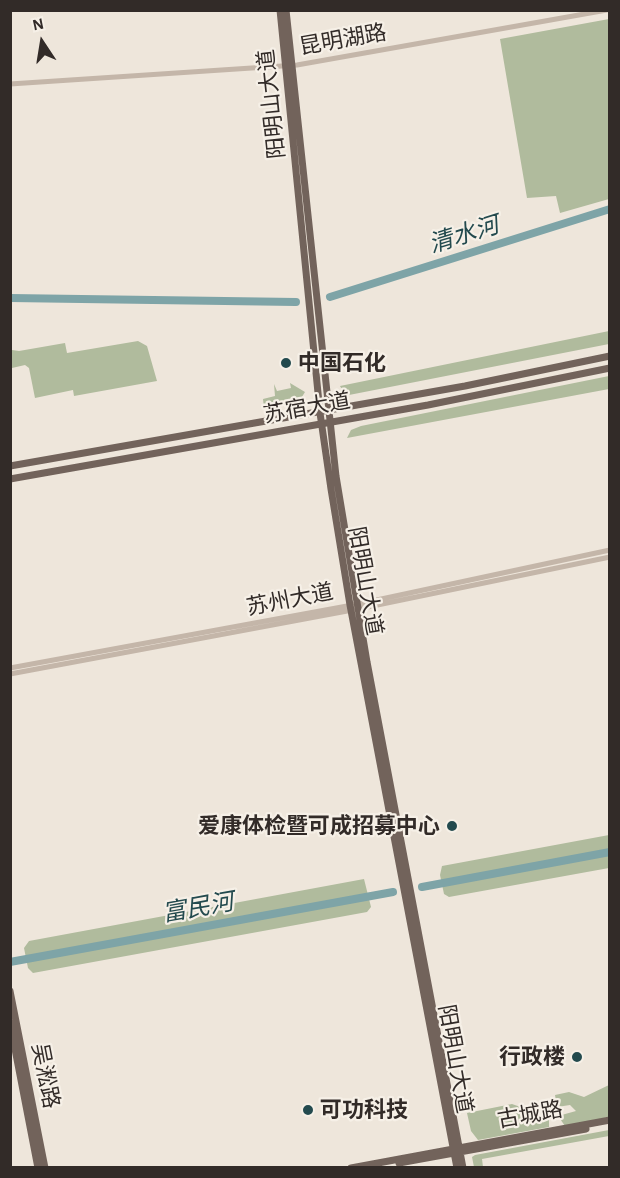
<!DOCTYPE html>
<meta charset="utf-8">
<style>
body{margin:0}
#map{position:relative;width:620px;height:1178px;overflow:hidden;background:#eee6db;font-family:"Alegreya Sans",sans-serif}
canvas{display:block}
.frame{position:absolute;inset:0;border:12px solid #322b28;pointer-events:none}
.north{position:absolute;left:12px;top:12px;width:60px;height:60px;-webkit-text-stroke:4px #f6f0e7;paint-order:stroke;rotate:348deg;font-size:16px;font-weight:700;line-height:24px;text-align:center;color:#322b28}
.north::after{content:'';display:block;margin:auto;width:21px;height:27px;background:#322b28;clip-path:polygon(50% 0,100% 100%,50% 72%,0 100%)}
</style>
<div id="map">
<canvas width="620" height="1178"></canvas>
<div class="frame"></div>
<div class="north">N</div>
</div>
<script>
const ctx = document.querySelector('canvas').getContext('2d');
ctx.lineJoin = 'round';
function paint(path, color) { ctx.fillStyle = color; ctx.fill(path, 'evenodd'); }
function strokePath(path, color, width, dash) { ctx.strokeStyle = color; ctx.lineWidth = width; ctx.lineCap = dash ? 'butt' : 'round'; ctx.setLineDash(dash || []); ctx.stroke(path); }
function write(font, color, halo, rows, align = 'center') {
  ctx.font = font + ' "Alegreya Sans","Noto Sans SC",sans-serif'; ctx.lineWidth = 4.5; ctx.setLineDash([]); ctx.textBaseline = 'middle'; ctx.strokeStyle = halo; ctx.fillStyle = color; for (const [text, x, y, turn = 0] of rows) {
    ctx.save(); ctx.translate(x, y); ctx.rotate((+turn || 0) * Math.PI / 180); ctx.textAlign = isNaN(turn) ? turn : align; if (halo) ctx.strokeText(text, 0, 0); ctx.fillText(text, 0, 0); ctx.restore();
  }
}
const green = new Path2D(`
 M609 19V199L560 213 556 196 527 198 500 39Z
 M609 331V344L349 395 344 393 340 386Z
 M138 341 147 346 157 381 74 396 73 390 35 398 29 368 25 365 12 368V350L19 351 65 343 67 353Z
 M609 376V389L347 438 351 430 361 426Z
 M290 383 305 392 300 400 264 408 263 399 275 396 274 384 277 391 291 388Z
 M609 835V868L449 897 444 894 440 875 442 866Z
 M364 879 371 907 367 912 33 973 28 968 24 948 29 941Z
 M609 1085V1117L565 1126 558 1116 576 1111 570 1105 557 1107 555 1095 569 1092 584 1097Z
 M512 1104 529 1110 532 1117 549 1115V1127L478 1140 471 1131 467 1113Z
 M609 1130V1136L482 1159 483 1167H474L472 1157 475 1155Z`);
const river = new Path2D(`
 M330 297 610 209
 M10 298 296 302
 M422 887 610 852
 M10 962 393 892`);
const minor = new Path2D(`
 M10 84 297 65 607 10
 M10 668 358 604 610 550
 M10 674 358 609 610 557`);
const major = new Path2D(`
 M280 10 320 413 331 489 350 605 457 1168
 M286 10 336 476 367 662 463 1168
 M10 466 465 386 610 356
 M10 479 428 405 610 368
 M10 991 45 1168
 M10 1023 38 1168
 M399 1163 586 1129
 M351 1168 610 1120`);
const markers = [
 [286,363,6,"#234a4e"],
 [452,826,6,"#234a4e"],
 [577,1057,6,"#234a4e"],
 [308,1110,6,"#234a4e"]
];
const streetNames = [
 ["昆明湖路",343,40,-10],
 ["阳明山大道",272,104,-96],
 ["苏宿大道",307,408,-10],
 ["阳明山大道",365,581,80],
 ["苏州大道",290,600,-11],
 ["阳明山大道",455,1059,80],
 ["吴淞路",45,1076,79],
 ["古城路",530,1115,-10]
];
const poiNames = [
 ["中国石化",298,363],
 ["爱康体检暨可成招募中心",440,826,"right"],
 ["行政楼",565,1057,"right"],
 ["可功科技",320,1110]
];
const waterNames = [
 ["清水河",464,235,-17],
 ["富民河",198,908,-10]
];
paint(green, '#b0bb9d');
strokePath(river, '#7ea4a7', 8);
strokePath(minor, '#c4b6a9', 5);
strokePath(major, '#72635b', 7);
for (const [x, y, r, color] of markers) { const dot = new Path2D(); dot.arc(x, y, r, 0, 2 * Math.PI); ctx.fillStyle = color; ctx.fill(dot); strokePath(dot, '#f6f0e7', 2); }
write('22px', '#322b28', '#f6f0e7', streetNames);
write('bold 22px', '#322b28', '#f6f0e7', poiNames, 'left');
write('italic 24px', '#234a4e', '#f6f0e7', waterNames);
</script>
